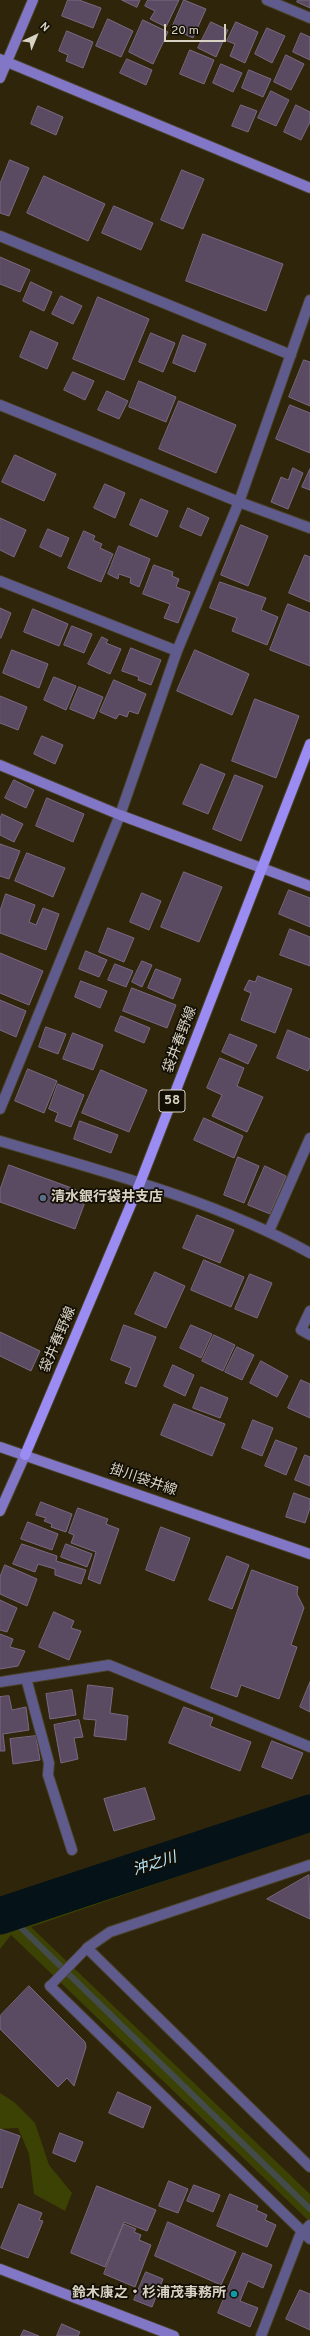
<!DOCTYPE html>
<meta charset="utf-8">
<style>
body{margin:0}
#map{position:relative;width:310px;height:2336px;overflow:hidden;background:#2e250b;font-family:Overpass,sans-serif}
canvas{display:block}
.north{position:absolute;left:16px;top:16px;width:40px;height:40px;-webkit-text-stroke:3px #130f05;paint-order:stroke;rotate:44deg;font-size:11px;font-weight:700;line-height:16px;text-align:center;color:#d8d2c3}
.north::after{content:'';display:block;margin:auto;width:14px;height:18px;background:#d8d2c3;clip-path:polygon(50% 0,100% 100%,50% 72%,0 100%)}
.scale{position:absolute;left:164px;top:24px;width:62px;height:18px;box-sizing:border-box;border:2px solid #d8d2c3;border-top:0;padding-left:5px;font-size:12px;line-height:14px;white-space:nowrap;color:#d8d2c3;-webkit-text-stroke:3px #130f05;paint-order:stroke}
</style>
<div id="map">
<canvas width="310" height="2336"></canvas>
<div class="north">N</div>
<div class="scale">20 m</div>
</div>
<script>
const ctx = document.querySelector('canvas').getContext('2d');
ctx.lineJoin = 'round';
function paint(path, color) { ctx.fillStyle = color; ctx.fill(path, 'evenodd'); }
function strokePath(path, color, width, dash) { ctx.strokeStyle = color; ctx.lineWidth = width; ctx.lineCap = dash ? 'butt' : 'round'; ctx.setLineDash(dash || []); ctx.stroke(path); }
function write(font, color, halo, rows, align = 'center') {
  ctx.font = font + ' Overpass,"Noto Sans JP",sans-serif'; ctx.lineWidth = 3.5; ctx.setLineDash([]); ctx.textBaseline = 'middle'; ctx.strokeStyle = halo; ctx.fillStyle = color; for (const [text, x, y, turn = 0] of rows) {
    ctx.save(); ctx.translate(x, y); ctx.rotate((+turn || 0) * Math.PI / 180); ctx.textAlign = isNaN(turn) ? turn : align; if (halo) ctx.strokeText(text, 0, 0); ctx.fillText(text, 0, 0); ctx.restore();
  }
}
const green = new Path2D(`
 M310 1800V1831L31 1927 310 2194V2222L11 1935 0 1949V1903L70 1883Z
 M0 2093 14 2102 35 2123 49 2165 72 2193 65 2211 34 2194 29 2154 18 2128 0 2129Z`);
const stream = new Path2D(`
 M7 1914 310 2209`);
const river = new Path2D(`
 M0 1916 310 1813`);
const building = new Path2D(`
 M68 0H79L101 8 93 28 62 16Z
 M122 0H140L137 7Z
 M148 0H179L166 27 150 19 155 11 145 6Z
 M184 0 206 9 193 38 172 28Z
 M298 0H310V8L297 2Z
 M108 19 133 31 121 57 96 46Z
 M143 20 168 32 153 64 129 52Z
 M211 22 228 30 216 57 198 48Z
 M236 22 258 32 245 63 230 56 235 44 227 41Z
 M267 28 285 36 272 63 255 54Z
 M67 31 93 42 83 68 66 61 68 55 59 51Z
 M301 33 310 37V60L293 52Z
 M190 50 214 60 204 84 180 74Z
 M286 55 304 64 291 90 274 82Z
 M127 59 152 70 146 85 120 73Z
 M221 64 242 73 233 92 213 83Z
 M249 70 271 79 263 97 242 88Z
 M271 91 289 100 276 126 258 118Z
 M241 105 257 111 248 132 232 126Z
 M296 105 310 112V122L301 140 284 132Z
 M38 106 63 117 56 135 31 124Z
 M10 160 29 168 9 216 0 213V184Z
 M182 170 204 179 183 229 161 220Z
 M44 176 105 204 88 241 27 213Z
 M114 206 153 223 141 250 102 233Z
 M203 234 283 264 266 311 186 281Z
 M0 257 30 270 20 292 0 284Z
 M31 282 52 292 44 311 23 301Z
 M61 296 82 306 73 324 52 314Z
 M98 297 149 319 124 380 73 359Z
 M31 331 58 343 47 369 20 357Z
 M151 333 175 343 163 372 139 362Z
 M183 335 206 344 195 372 173 363Z
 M304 360 310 362V406L289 397Z
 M73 372 94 381 85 400 64 390Z
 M139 381 176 397 166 422 129 407Z
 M107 391 128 401 119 419 98 410Z
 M179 401 236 425 216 473 159 449Z
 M290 405 310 413V453L276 439Z
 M15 455 56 474 44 501 2 482Z
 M293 468 303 473 288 509 271 502 281 477 288 480Z
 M310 469V490L302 487Z
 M105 484 125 493 115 518 94 508Z
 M141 499 168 511 157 537 130 525Z
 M188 508 209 518 201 536 180 527Z
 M0 518 26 530 14 557 0 550Z
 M241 525 268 536 248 586 221 575Z
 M48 529 69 538 61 557 40 547Z
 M84 531 95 536 93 540 102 544 100 548 113 554 101 582 68 568Z
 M119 546 150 559 139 587 130 583 131 578 119 574 118 579 108 574Z
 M305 555 310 557V602L289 593Z
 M154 565 173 572 172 576 179 579 176 587 190 592 178 623 164 618 170 604 143 594Z
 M220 582 266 598 261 610 278 617 267 645 232 631 237 618 210 608Z
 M288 604 310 613V666L270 650Z
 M0 608 11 613 1 638H0Z
 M33 609 68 624 59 646 24 632Z
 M72 626 92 634 84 653 64 645Z
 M102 637 108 640 106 643 121 649 110 674 88 664Z
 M131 648 161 660 151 685 138 680 139 677 122 671Z
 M12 650 48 664 39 688 3 673Z
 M195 650 249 674 232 715 177 691Z
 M54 677 76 686 66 710 44 700Z
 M114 680 146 694 138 714 129 711 127 717 119 714 116 719 100 712Z
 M79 687 103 697 94 719 70 709Z
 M0 696 27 707 18 730 0 723Z
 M255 699 299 716 276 778 232 761Z
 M42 736 63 745 55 764 34 754Z
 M201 764 225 774 208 814 183 804Z
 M235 775 263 786 241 841 213 829Z
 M14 780 34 790 26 808 5 798Z
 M47 798 84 814 73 842 36 826Z
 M2 814 23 824 14 842 0 835V819Z
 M0 844 20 851 9 879 0 876Z
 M27 853 65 868 53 897 15 881Z
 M184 872 222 887 199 942 161 927Z
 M289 890 310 898V927L279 914Z
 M142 893 161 901 149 930 130 922Z
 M6 894 35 905 29 922 36 925 43 908 59 914 46 950 0 933V911Z
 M108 928 134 938 124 962 99 952Z
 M290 929 310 937V966L280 955Z
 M86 951 107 960 99 977 79 969Z
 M0 953 43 971 29 1005 0 993Z
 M142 961 152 965 142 987 132 982Z
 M115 964 133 971 126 987 108 980Z
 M156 969 181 979 173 999 148 988Z
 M258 976 292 989 275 1033 241 1020 251 993 244 990 249 980 255 982Z
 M81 981 107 991 100 1008 75 997Z
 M132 988 176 1005 167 1028 123 1011Z
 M0 1000 26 1011 16 1037 0 1030Z
 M121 1016 150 1028 144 1043 115 1031Z
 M46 1027 66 1034 58 1054 39 1047Z
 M288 1030 310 1039V1067L308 1071 277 1058Z
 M73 1033 103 1045 93 1070 63 1059Z
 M230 1034 257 1045 248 1064 222 1052Z
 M220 1058 244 1068 237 1086 263 1097 247 1132 212 1116 222 1095 207 1088Z
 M28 1069 57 1081 44 1113 15 1101Z
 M101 1070 147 1090 129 1132 82 1113Z
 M58 1084 84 1095 71 1127 55 1121 58 1113 49 1109Z
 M204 1118 243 1136 234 1158 194 1140Z
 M80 1121 118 1135 111 1153 74 1139Z
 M238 1157 259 1166 244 1203 224 1195Z
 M9 1165 88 1194 75 1229 0 1202V1190Z
 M265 1166 286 1176 270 1214 248 1205Z
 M197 1215 234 1230 220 1263 183 1248Z
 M204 1260 244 1277 231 1307 191 1290Z
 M155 1272 185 1286 166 1328 135 1314Z
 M250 1274 272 1283 257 1318 235 1309Z
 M124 1325 156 1337 136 1387 125 1383 131 1368 111 1360Z
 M191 1325 212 1334 201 1358 180 1348Z
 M0 1332 40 1351 31 1371 0 1356Z
 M214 1335 235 1345 223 1371 202 1361Z
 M237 1347 254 1355 242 1380 225 1372Z
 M261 1361 288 1376 277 1397 250 1383Z
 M173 1365 194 1375 185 1396 164 1386Z
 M301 1380 310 1384V1418L288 1408Z
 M201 1387 228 1398 220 1418 193 1408Z
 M174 1404 225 1424 212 1456 161 1435Z
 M253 1420 273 1428 262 1456 242 1448Z
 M276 1440 297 1448 286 1475 265 1466Z
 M305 1455 310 1457V1486L295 1480Z
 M294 1493 310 1499V1508L305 1523 286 1517Z
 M41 1502 72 1514 66 1532 51 1527 52 1524 44 1521 46 1518 36 1515Z
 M78 1508 108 1519 106 1524 119 1529 100 1584 88 1579 96 1552 71 1543 74 1535 69 1533Z
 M28 1522 58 1534 52 1550 21 1539Z
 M161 1527 190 1538 174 1581 146 1570Z
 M22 1544 57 1556 56 1561 86 1570 81 1584 55 1575V1569L38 1564 35 1572 13 1564Z
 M66 1544 92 1554 87 1567 61 1557Z
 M227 1556 249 1565 232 1609 209 1600Z
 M5 1565 37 1579 27 1606 0 1594V1577Z
 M252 1570 298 1587 297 1594 304 1608 291 1645 297 1647 279 1699 241 1685 237 1697 211 1688Z
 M0 1600 17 1608 7 1632 0 1630Z
 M54 1612 74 1621 71 1628 81 1631 69 1660 39 1647Z
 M0 1634 13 1639 10 1647 25 1651 18 1666 0 1669Z
 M310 1682V1712L300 1707Z
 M88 1685 113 1688 110 1713 128 1716 126 1740 94 1736 96 1720 84 1719Z
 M72 1690 76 1715 50 1719 46 1694Z
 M9 1696 12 1710 26 1707 29 1730 3 1734 5 1751H0V1697Z
 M184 1707 213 1718 210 1726 251 1742 240 1771 169 1743Z
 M79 1720 83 1737 74 1738 78 1759 61 1763 54 1725Z
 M36 1736 40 1760 13 1764 10 1739Z
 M272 1741 303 1753 292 1779 262 1767Z
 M145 1788 155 1819 114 1831 104 1799Z
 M309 1875 310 1919 267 1899Z
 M29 1986 85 2042 86 2047 74 2086 67 2078 58 2087 0 2029V2016Z
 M118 2092 151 2107 143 2128 109 2113Z
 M0 2129 20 2136 2 2188 0 2187Z
 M60 2133 83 2142 75 2162 53 2153Z
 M169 2181 188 2189 178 2213 159 2206Z
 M194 2185 220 2195 213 2212 187 2201Z
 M97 2186 156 2210 147 2231 124 2222 105 2267 71 2253Z
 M230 2194 258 2206 256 2210 267 2215 265 2220 276 2225 267 2247 217 2226Z
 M19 2204 42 2213 39 2220 43 2221 28 2258 1 2248Z
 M168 2222 236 2252 221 2285 155 2256Z
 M124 2224 136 2229 134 2232 141 2235 139 2240 151 2245 135 2287 104 2274Z
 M243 2253 272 2265 263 2288 248 2281 240 2301 258 2308 250 2327 218 2313Z
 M146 2272 163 2279 152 2307 134 2300Z
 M300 2290 310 2294V2330L286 2319Z
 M62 2324 80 2332 78 2336H57Z
 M24 2330 39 2336H21Z`);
const lane = new Path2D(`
 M50 1986 87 1948`);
const street = new Path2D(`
 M267 0 310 18
 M0 236 291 355
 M0 405 239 502 310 528
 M0 581 177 651
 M0 1109 120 815 177 651 239 502 310 300
 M0 1141C105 1172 214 1200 310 1253
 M269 1231 310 1138
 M310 1311 301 1330 310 1335
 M26 1678 49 1763 48 1775 72 1850
 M0 1682 109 1665 310 1747
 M310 1865 110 1932 87 1948 310 2167
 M50 1986 310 2239
 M261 2336 300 2235 310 2225`);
const secondary = new Path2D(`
 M0 59 310 188
 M0 78 33 0
 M0 765 120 815 310 886
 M0 1447 310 1554
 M0 1511 25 1455
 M0 2269 174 2336`);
const primary = new Path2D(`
 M25 1455 140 1183 310 744`);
const markers = [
 [43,1198,4,"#5c6f8a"],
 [234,2294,4,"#0f9aa8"]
];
const shields = [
 [172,1101,26]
];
const shieldNames = [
 ["58",172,1101]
];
const streetNames = [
 ["袋井春野線",181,1040,-69],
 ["袋井春野線",59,1340,-67],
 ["掛川袋井線",143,1481,19]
];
const poiNames = [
 ["清水銀行袋井支店",51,1198],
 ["鈴木康之・杉浦茂事務所",226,2294,"right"]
];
const waterNames = [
 ["沖之川",155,1865,-18]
];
paint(green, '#3b4203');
strokePath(stream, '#444c4b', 6);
strokePath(river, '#051217', 37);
paint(building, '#5b4b62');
strokePath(building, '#7a6982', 1);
strokePath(lane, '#494128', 11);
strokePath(street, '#494128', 12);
strokePath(secondary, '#494128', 12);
strokePath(primary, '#494128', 12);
strokePath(lane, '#605b8d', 9);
strokePath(street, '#605b8d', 10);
strokePath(secondary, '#8277c7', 10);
strokePath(primary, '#9b8cf4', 10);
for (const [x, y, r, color] of markers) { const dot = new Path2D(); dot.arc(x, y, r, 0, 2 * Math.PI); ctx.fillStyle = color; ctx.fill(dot); strokePath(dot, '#130f05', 1.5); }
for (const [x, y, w] of shields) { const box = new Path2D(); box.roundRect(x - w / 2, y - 11, w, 22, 3); ctx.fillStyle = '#130f05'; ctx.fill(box); strokePath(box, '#d8d2c3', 1); }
write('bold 13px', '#d8d2c3', null, shieldNames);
write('14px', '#d8d2c3', '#130f05', streetNames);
write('bold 14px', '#d8d2c3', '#130f05', poiNames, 'left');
write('italic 15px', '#b9eaff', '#130f05', waterNames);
</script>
